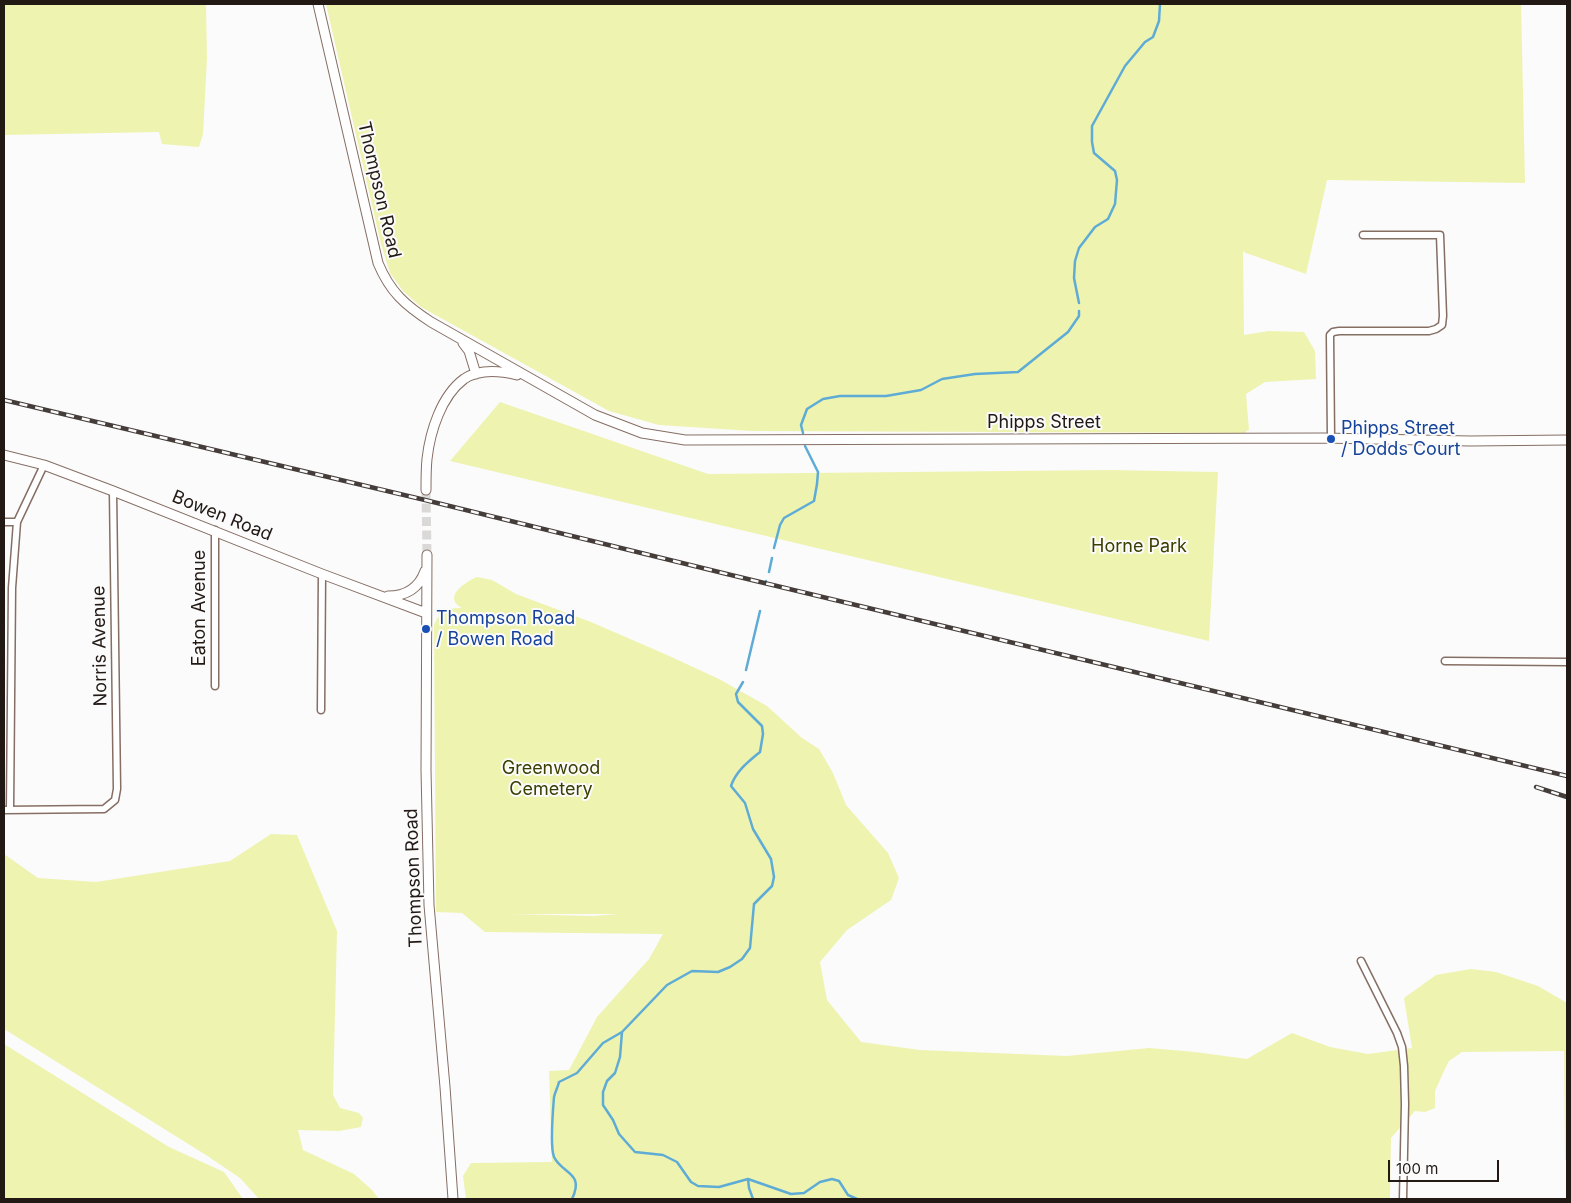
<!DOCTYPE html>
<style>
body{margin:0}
#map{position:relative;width:1571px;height:1203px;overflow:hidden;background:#fbfbfb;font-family:Inter,sans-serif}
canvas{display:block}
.frame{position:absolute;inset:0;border:5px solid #221915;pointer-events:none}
.scale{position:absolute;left:1388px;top:1160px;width:111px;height:22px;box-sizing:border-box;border:2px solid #221915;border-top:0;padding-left:6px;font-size:15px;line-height:18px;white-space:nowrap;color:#221915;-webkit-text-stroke:4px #fbfbfb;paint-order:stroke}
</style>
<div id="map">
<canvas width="1571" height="1203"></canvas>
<div class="frame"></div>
<div class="scale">100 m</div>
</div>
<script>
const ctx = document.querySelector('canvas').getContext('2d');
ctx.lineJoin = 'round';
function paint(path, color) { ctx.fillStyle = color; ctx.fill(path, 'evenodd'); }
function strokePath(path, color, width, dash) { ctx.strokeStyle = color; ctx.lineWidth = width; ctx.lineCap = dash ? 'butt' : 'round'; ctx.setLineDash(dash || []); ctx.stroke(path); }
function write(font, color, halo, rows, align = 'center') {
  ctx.font = font + ' Inter,sans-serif'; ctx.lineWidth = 4; ctx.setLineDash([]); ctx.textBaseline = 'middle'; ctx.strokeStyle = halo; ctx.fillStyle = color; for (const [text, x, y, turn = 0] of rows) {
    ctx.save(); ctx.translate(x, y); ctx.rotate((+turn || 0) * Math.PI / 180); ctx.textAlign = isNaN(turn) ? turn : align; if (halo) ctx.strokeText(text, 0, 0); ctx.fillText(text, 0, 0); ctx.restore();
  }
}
const green = new Path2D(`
 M4 4H206L207 58 203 134 199 147 162 144 159 132 4 135Z
 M326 4H1521L1525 183 1327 180 1306 274 1246 253 1243 251 1244 335 1269 331 1304 332 1315 351 1316 379 1265 382 1246 394 1249 430 1246 431V433L752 431 659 425 609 411 421 307 403 291 390 273 381 244Z
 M500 402 708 474 1108 470 1218 472 1209 641 450 461Z
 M477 577 492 580 516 594 591 622 667 655 719 679 767 706 802 738 819 749 833 773 846 805 888 853 899 878 891 900 847 930 820 962 827 1000 861 1042 920 1050 1067 1056 1149 1048 1195 1052 1247 1059 1292 1033 1330 1047 1368 1054 1412 1048 1404 998 1436 975 1471 969 1496 972 1538 986 1567 1003V1160H1565L1564 1051 1462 1052 1449 1061 1444 1071 1435 1091V1108L1425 1112 1415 1111 1391 1138 1390 1199H466L463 1176 471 1163 552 1162 549 1071 569 1070 597 1017 649 959 663 934 485 932 462 913 436 912 434 625C440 611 447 608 462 608 442 597 465 582 477 577ZM510 914H619L593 916Z
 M271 834 297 835 337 931 333 1095 340 1108 359 1113 363 1118 361 1127 339 1131 298 1130 303 1150 354 1174 372 1190 379 1199H259L240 1178 206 1155 4 1029V854L38 878 96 882 230 861Z
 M4 1044 169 1147 224 1172 243 1199H4Z`);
const stream = new Path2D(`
 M1079 303 1074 278 1075 261 1079 248 1095 227 1108 219 1115 204 1117 180 1115 171 1094 153 1092 142V126L1125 66 1145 42 1153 37 1159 21 1160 4
 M803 433 801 425 807 409 823 399 840 396H886L921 390 942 379 975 374 1018 372 1068 332 1079 316V311
 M774 548 780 525 784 518 814 501 817 484 818 472 805 446
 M769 572 772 558
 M766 583V581
 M746 670 760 611
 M622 1032 620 1057 615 1073 607 1081 603 1092V1105L613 1120 619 1134 635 1152 663 1155 677 1162 691 1182 698 1186 719 1187 748 1179 791 1194 804 1193 820 1182 832 1179 839 1181 848 1195 857 1199
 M748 1179 749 1188 753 1199
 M572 1199C585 1172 562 1174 554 1157 550 1147 553 1109 554 1097 555 1092 558 1087 559 1082L577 1073 603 1043 622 1032 667 985 692 971 718 972 730 967 742 959 750 948 754 904 772 886 774 877 771 859 753 829 745 803 731 786C736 771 748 762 760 752L763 734 762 726 738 702 736 694 743 682`);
const secondaryTunnel = new Path2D(`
 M426 490 427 555`);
const street = new Path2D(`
 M1331 439 1330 335 1333 332 1339 331H1429L1436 329 1442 325 1443 316 1440 235H1363
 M4 522H17
 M215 530V686
 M1445 661 1567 662
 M321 710 322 574
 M4 810 104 809 115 800 117 789 113 491
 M10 810 12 588 17 522 44 465
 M1361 961 1397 1033 1402 1047 1404 1066 1405 1104 1403 1199`);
const secondary = new Path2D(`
 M318 4 378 263C390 292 405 305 431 322L595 415 642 433 685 440 1323 438 1470 441 1567 440
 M463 343 469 351 476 374
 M4 455 44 465 113 491 322 574 426 613
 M426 490C426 480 426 469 427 459 430 432 441 396 464 379 479 369 501 371 517 375
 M427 555 426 770 429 905 445 1087 453 1199
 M388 596C407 596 419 588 425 571`);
const rail = new Path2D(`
 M4 400 425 500 731 575 1567 776
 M1536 787 1567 797`);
const markers = [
 [1331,439,5,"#1a4fb4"],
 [426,629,5,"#1a4fb4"]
];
const streetNames = [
 ["Thompson Road",379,190,77],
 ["Phipps Street",1044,423],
 ["Bowen Road",222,516,22],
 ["Eaton Avenue",200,608,-90],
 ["Norris Avenue",100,646,-91],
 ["Thompson Road",414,878,-92]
];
const transitNames = [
 ["Phipps Street",1341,429],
 ["/ Dodds Court",1341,450],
 ["Thompson Road",436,619],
 ["/ Bowen Road",436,640]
];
const parkNames = [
 ["Horne Park",1139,547],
 ["Greenwood",551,769],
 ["Cemetery",551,790]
];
paint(green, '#eef3b0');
strokePath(stream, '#5eacd6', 2.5);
strokePath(secondaryTunnel, '#dad9d8', 9, [9, 4.5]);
strokePath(street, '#856e64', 9);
strokePath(secondary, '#856e64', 11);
strokePath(street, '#fff', 6);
strokePath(secondary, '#fff', 9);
strokePath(rail, '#453d3a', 4.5);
strokePath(rail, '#fbfbfb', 2.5, [8]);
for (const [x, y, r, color] of markers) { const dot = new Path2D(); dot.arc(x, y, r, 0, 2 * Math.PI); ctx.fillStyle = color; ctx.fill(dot); strokePath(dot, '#fbfbfb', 2); }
write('18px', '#221915', '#fbfbfb', streetNames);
write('18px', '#164399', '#fbfbfb', transitNames, 'left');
write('18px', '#3c3e00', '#fbfbfb', parkNames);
</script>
